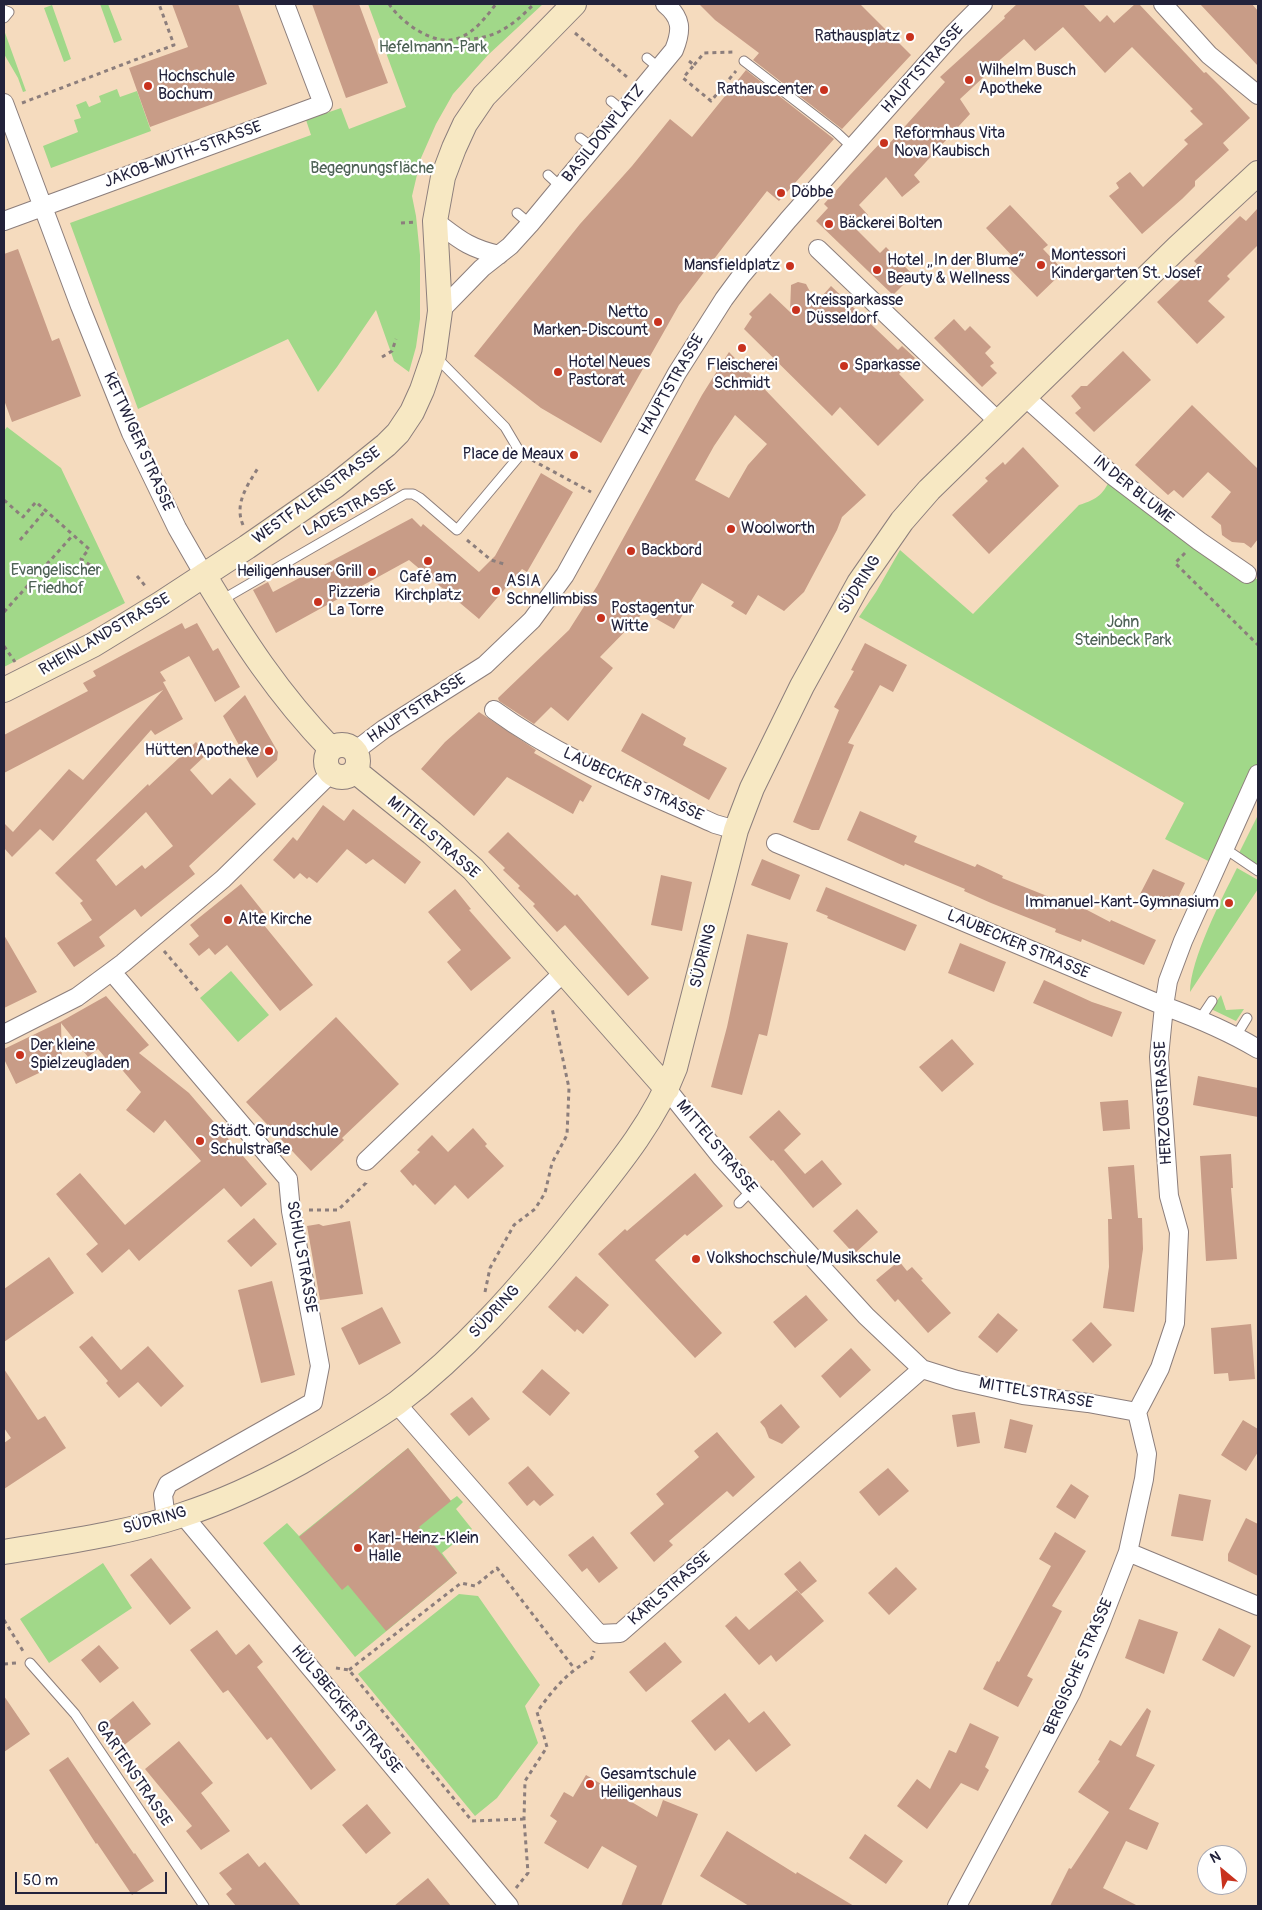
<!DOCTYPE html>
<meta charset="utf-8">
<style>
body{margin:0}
#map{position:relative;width:1262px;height:1910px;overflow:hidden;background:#f5dbbe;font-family:Pangolin,sans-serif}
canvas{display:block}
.frame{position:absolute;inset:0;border:5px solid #22223b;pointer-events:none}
.north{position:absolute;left:1197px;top:1845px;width:50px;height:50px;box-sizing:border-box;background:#fff;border:1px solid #a7a7b1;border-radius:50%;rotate:332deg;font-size:14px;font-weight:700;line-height:20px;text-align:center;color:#22223b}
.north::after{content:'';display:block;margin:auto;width:18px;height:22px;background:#c8321e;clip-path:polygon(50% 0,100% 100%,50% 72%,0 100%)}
.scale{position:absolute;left:15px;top:1872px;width:152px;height:22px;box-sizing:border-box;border:2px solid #22223b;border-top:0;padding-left:6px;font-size:15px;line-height:18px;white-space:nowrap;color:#22223b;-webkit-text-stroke:4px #fff;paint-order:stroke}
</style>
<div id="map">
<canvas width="1262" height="1910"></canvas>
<div class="frame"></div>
<div class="north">N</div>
<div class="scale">50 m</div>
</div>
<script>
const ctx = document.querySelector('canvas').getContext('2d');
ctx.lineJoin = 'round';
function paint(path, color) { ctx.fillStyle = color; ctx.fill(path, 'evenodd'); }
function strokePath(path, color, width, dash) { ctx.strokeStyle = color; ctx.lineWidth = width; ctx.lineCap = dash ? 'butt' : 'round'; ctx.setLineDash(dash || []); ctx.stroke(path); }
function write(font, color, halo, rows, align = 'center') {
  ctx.font = font + ' Pangolin,sans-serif'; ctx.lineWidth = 4.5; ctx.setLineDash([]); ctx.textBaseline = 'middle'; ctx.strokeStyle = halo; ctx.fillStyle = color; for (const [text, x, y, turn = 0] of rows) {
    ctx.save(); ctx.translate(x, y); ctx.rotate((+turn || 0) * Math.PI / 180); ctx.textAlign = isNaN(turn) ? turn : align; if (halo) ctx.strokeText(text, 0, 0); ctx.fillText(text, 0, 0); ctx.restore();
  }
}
const green = new Path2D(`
 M100 4H108L122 40 114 43Z
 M368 4H543L488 55 453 94 436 124 421 158 412 196 416 216 420 255V319L416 347 409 372 394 361 376 310 337 367 318 392 288 339 138 409 70 223 311 135 306 120 341 108 349 129 406 107Z
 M52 5 71 59 64 62 44 8Z
 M4 30 26 91 23 92 18 78 4 54Z
 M117 89 120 97 137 91 151 131 51 168 43 146 78 132 74 120 81 118 76 105 86 101 89 107 101 102 99 96Z
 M7 427 61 468 125 603 4 667V431Z
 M1112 475 1258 580V774L1216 865 1165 839 1184 803 859 617 876 592 900 550 973 614 1079 505C1098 499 1104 494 1112 475Z
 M1258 815V865L1239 853Z
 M1237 868 1258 880V889L1190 992C1190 960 1222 898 1237 868Z
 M231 971 269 1015 238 1042 200 998Z
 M1221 995 1226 1010 1244 1009 1236 1021 1211 1009Z
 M408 1448 450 1501 457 1496 463 1502 456 1509 472 1529 442 1553 457 1573 355 1657 263 1543 287 1523 299 1536Z
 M103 1563 132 1608 49 1663 20 1619Z
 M459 1594 478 1596 540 1685 525 1706 538 1743 497 1798 475 1816 358 1674Z`);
const building = new Path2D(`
 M172 4H238L267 84 150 127 129 68 188 47Z
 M312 4H359L388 83 346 98Z
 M699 4H860L911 55 842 129 753 60 759 53 715 20Z
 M1017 4H1083L1100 22 1107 15 1114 23 1135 4H1139L1204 73 1206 72 1220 86 1250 118 1223 143 1229 150 1195 181V186L1182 199 1142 234 1109 196 1119 188 1116 183 1130 172 1143 187 1188 144 1184 140 1203 124 1190 111 1193 109 1132 47 1105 73 1063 27 1035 51 1024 39 986 72 988 73 960 99 970 114 914 175 920 182 902 197 886 177 859 205 868 215 855 228 880 253 886 247 913 275 893 295 816 221 828 208 824 204 850 175 884 139 888 145 945 82 940 77 1005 18 1004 16Z
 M1200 4H1252L1258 11V66Z
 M746 70 834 139 779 201 767 191 727 242 679 305 601 443 541 408 474 356 580 224 632 166 670 119 692 137Z
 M1010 205 1048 245 1043 249 1064 271 1037 297 1008 267 1015 259 986 228Z
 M1258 208V245L1227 276 1230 279 1208 301 1225 317 1197 344 1157 302 1197 264 1194 261 1240 216 1246 221Z
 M18 249 52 341 59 338 81 396 12 422 4 400V254Z
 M798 282 806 284 816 303 831 286 898 350 902 346 915 358 899 374 924 400 878 446 840 407 832 416 744 329 752 317 749 314 770 293 790 312 791 285Z
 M954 319 965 331 970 326 991 347 985 353 994 363 990 366 997 373 982 387 934 338Z
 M1123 351 1151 380 1094 432 1075 413 1081 408 1071 396 1081 386H1087Z
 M729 352 866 495 842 517 837 530 804 592 784 611 758 595 746 615 731 606 734 602 702 583 674 629 644 612 600 657 613 668 568 721 551 707 534 724 499 701 498 698 569 630 597 586 702 395ZM735 415 767 444 748 465 729 498 695 480 714 446Z
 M1192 405 1258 469V539L1251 548 1244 543 1232 542 1226 538 1222 535 1221 525 1211 517 1231 492 1208 472 1183 498 1174 490 1168 495 1135 465Z
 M1023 447 1059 486 989 554 952 515 988 481 985 478 1003 462 1005 465Z
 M541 473 573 492 527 572 522 569 479 619 409 560 276 633 253 590 268 582 273 592 412 518 421 527 423 524 479 572 495 556Z
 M182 623 185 629 197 623 213 651 218 648 240 687 215 702 189 656 160 672 166 681 163 682 183 719 155 735 151 730 53 841 40 829 12 857 4 848V823L13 832 69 769 83 780 163 690 4 773V735L88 691 83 683 96 676 93 671Z
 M865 643 907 665 893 692 880 685 848 743 854 745 819 830H812L793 822 839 710 834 707 854 671 851 670Z
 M245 695 278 752 277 760 257 778 223 716Z
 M479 712 536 750 534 753 592 786 583 802 580 800 573 814 507 777 474 816 421 769 445 742Z
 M642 713 686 738 683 745 727 768 709 800 621 751Z
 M196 742 207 754 190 770 212 795 230 778 256 804 189 866 195 874 141 917 135 909 99 937 105 946 74 967 57 943 92 920 80 903 83 901 55 873 148 784 149 786ZM146 812 173 846 145 869 142 865 116 886 96 860Z
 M323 805 344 821 353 809 421 862 405 884 373 859 366 864 347 849 317 883 309 877 307 879 300 873 294 879 273 860 293 837 297 841Z
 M860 811 917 836 914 842 975 867 977 864 1003 876 1002 878 1067 904 1068 900 1110 922 1111 920 1156 940 1144 965 1082 939 1081 942 1055 932 1056 929 991 903 964 891 965 889 905 864 904 866 847 840Z
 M508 832 575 896 577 894 649 978 628 996 565 925 557 932 533 906 535 904 518 888 520 886 503 870 505 868 488 852Z
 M762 859 800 875 790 900 751 885Z
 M1153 869 1185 883 1172 910 1160 906 1153 912 1148 902 1138 898Z
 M661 875 692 882 682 931 651 925Z
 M241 884 265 914 259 919 313 985 280 1011 227 945 215 955 209 948 199 956 189 944 199 936 190 925Z
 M826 887 917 925 905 951 827 918 828 916 816 911Z
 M455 889 471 909 469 910 511 958 471 991 447 962 461 950 428 912Z
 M747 934 788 943 767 1036 759 1034 742 1095 711 1087 727 1027Z
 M4 935 37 992 4 1008Z
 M960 943 1006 962 994 992 948 973Z
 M1044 980 1092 1002 1122 1012 1112 1037 1033 1003Z
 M106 996 149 1045 139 1053 189 1093 267 1184 241 1207 224 1188 139 1261 129 1249 102 1273 86 1254 98 1244 56 1194 80 1173 125 1225 201 1161 165 1120 154 1133 126 1110 141 1092 118 1065 114 1068 98 1049 88 1057 61 1023 62 1062 16 1084 4 1059V1049L60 1022Z
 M336 1017 399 1084 342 1138 344 1140 311 1171 246 1102Z
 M952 1039 974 1064 942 1092 919 1067Z
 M1198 1076 1258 1088V1117L1193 1105Z
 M1128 1100 1130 1129 1103 1131 1100 1102Z
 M779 1110 801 1134 784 1150 805 1174 822 1160 842 1184 813 1208 773 1160 771 1161 749 1137Z
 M473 1128 487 1144 485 1146 504 1166 468 1199 455 1185 435 1205 415 1184 413 1186 400 1171 420 1152 417 1150 432 1135 448 1152Z
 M1231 1154 1233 1188H1231L1237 1259 1206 1261 1200 1156Z
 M1134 1165 1138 1218H1142L1143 1249 1134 1312 1103 1308 1109 1267 1108 1219H1112L1108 1167Z
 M695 1173 723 1206 687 1236 685 1234 655 1260 722 1333 695 1358 598 1254 625 1229 627 1231Z
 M857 1209 878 1232 854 1254 833 1231Z
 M254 1218 277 1244 251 1267 227 1241Z
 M350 1221 363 1294 320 1300 307 1226 319 1224 323 1226Z
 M49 1257 74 1293 4 1342V1289Z
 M899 1261 907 1271 912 1267 923 1279 921 1280 951 1313 928 1333 898 1299 895 1302 876 1280Z
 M576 1276 609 1305 583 1334 577 1329 575 1332 548 1307Z
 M272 1281 295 1375 261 1383 238 1290Z
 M806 1295 828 1320 795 1348 773 1322Z
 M382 1307 401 1343 359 1365 341 1328Z
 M998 1313 1018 1330 997 1353 978 1337Z
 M1091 1322 1112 1345 1093 1363 1072 1340Z
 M1251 1324 1255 1379 1229 1381 1228 1373 1214 1374 1211 1328Z
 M92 1336 121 1370 148 1346 184 1386 161 1407 138 1382 119 1398 106 1383 108 1381 79 1347Z
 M851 1348 871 1370 840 1398 821 1376Z
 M4 1369 38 1420 45 1416 66 1448 4 1489V1443L11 1438 4 1428Z
 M542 1369 570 1393 550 1416 522 1392Z
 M472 1397 490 1419 469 1436 450 1414Z
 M781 1404 800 1427 782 1444 769 1438 765 1428 760 1422Z
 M975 1412 980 1443 957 1447 952 1415Z
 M1010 1419 1033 1425 1026 1453 1004 1448Z
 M1243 1420 1258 1429V1452L1246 1471 1221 1455Z
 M717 1432 755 1477 733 1497 727 1491 669 1541 673 1545 654 1562 630 1533 664 1504 656 1494 699 1457 694 1451Z
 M408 1448 451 1501 419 1527 457 1573 386 1631 348 1585 342 1590 299 1537Z
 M528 1466 554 1495 540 1506 534 1500 527 1506 508 1483Z
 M888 1468 909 1491 879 1516 859 1492Z
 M1071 1484 1089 1496 1075 1519 1056 1507Z
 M1179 1494 1211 1500 1203 1541 1171 1536Z
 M1246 1518 1258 1524V1576L1228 1561V1554Z
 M1055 1532 1086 1551 1052 1606 1062 1611 1027 1676 1033 1679 1018 1707 983 1689 997 1661 999 1662 1051 1566 1039 1559Z
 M593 1536 618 1568 599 1583 587 1568 582 1572 568 1555Z
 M151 1558 191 1608 170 1625 130 1575Z
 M800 1561 817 1581 801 1594 784 1574Z
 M896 1567 917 1589 889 1615 868 1593Z
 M797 1590 824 1621 776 1662 771 1655 759 1665 725 1626 736 1616 749 1630Z
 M1139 1619 1178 1632 1164 1674 1125 1658Z
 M1219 1628 1251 1646 1234 1677 1202 1660Z
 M217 1630 236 1655 249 1644 263 1662 257 1667 336 1770 311 1790 271 1737 267 1740 228 1690 223 1693 190 1650Z
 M665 1642 682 1662 646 1692 629 1672Z
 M99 1645 119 1668 100 1683 81 1660Z
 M725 1693 749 1723 764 1711 791 1745 756 1772 729 1739 715 1751 691 1721Z
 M4 1696 30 1734 4 1752Z
 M133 1701 151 1724 123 1746 105 1724Z
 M1147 1708 1151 1711 1136 1756 1155 1765 1129 1809 1159 1823 1147 1850 1126 1841 1103 1888 1138 1906H1050L1069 1868 1071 1869 1109 1812 1078 1792 1100 1761 1098 1760 1110 1740 1121 1746Z
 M970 1723 999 1737 985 1767 989 1770 978 1791 961 1783 927 1829 897 1806 917 1779 930 1789 949 1750 956 1753Z
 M179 1741 213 1783 201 1793 230 1831 201 1850 186 1831 192 1826 145 1769Z
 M68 1757 134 1854 135 1853 154 1881 132 1895 97 1843 96 1844 49 1770Z
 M586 1775 657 1817 663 1800 698 1814 661 1906H621L637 1866 602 1846 588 1869 544 1843 557 1821 550 1816 564 1792 573 1797Z
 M367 1804 391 1833 366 1854 342 1825Z
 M727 1831 796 1874 797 1872 854 1906H749L700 1876Z
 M865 1834 903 1861 886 1884 849 1858Z
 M248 1853 259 1867 265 1862 301 1906H236L226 1894 232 1889 219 1873Z
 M428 1878 451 1906H394Z`);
const path = new Path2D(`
 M389 4C401 22 435 48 459 38 475 32 486 17 496 4
 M575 33 627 77
 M458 39C493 41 511 27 534 4
 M689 61 694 65 683 78 711 101 736 71
 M694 65 704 53 733 52
 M22 103 174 45 159 4
 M401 223 415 222
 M382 357 392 351 396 339
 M532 460 591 492
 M4 500 23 517 36 502 89 549 81 559 90 565
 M243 525C234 504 247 486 258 468
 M20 540 46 510
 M467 540 491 560 504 564
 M1185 553 1175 563 1258 645
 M518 573 536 586
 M137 576 147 588
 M4 612 73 535
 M4 646 15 662
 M164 951 199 992
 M309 1210H338L366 1183V1180
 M485 1292 490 1268 514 1225 535 1209 545 1193 552 1163 567 1135 569 1088 552 1008
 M4 1620 23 1651
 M4 1664 16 1663
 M336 1668 349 1670 472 1821 524 1819
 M349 1670 461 1583 475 1586 497 1568 574 1668
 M516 1888 528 1873 524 1819 525 1781 547 1747 537 1712C554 1688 567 1673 592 1658L594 1651`);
const lane = new Path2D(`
 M4 10 9 12 4 18
 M647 58 659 68
 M744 61 836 132 853 148
 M611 101 623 111
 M580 138 593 148
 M548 175 561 187
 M517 213 530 224
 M220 601 405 494H413L420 498 457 530 521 454 505 427 435 356
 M1224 848 1258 871
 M1200 1019 1212 1001
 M1236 1036 1247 1018
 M739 1203 752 1190
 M30 1663 75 1714 204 1906`);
const street = new Path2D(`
 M1163 4 1209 55 1258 95
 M4 103 80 306 131 433 177 528 204 575
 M4 221 323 104 285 4
 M435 221C459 239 468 248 499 255
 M818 249 1000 423
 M440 311 482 268 510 246 530 224 674 50C682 30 682 18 665 4
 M1025 397 1112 475 1199 541 1247 574
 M494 710C561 759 640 790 715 824L736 830
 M355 751 384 729 485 665 532 620 565 575 677 373 724 299 741 276 788 220 954 33 983 4
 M776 843 1164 1006C1197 1018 1228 1031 1258 1049
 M112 972 288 1179 291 1211 320 1366 313 1402 168 1484 163 1495 166 1520
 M4 1034 77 997 123 963 223 879 331 773
 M667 1089 721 1157 866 1316 922 1369 957 1380 1023 1395 1088 1403 1137 1412
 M366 1161 564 972
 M396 1403 599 1634 620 1633 922 1369
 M1137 1412 1160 1368 1175 1323 1179 1232 1169 1196 1159 1057 1164 1006 1168 981 1183 941 1258 774
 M183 1515 509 1906
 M1128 1552 1258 1606
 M957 1906 1071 1693 1101 1622 1128 1552 1144 1479 1147 1454 1137 1412`);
const secondary = new Path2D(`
 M204 575C243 640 278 694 331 749
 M4 690 93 645 160 604 247 547 335 486 386 445 398 433 412 412 422 390 434 355 440 311 435 221 443 177 454 148 465 124 484 96 574 4
 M326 761a16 16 0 1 1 32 0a16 16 0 1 1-32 0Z
 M355 771 432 833 473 869 667 1089
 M4 1552C64 1542 124 1534 182 1515 223 1502 263 1483 301 1462 334 1443 366 1425 397 1403 464 1352 520 1288 572 1223 610 1175 653 1126 675 1068L736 830 752 788 802 686 859 583 902 521 929 490 1177 248 1258 173`);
const markers = [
 [910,37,5,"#c8321e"],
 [969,80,5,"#c8321e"],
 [148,86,5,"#c8321e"],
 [824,90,5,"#c8321e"],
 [884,143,5,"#c8321e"],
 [781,193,5,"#c8321e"],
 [829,224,5,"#c8321e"],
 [1041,265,5,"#c8321e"],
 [790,266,5,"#c8321e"],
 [877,270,5,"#c8321e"],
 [796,310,5,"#c8321e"],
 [658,322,5,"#c8321e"],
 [742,348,5,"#c8321e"],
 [844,366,5,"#c8321e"],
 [558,372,5,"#c8321e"],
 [574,455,5,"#c8321e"],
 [731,529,5,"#c8321e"],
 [631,551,5,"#c8321e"],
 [428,561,5,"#c8321e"],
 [372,572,5,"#c8321e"],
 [496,591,5,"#c8321e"],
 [318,602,5,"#c8321e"],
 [601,618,5,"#c8321e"],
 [269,751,5,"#c8321e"],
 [1229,903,5,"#c8321e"],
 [228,920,5,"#c8321e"],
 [20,1055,5,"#c8321e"],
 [200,1141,5,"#c8321e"],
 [696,1259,5,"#c8321e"],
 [358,1548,5,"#c8321e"],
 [590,1784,5,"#c8321e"]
];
const poiNames = [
 ["Rathausplatz",900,37,"right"],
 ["Wilhelm Busch",979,71],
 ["Apotheke",979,89],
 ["Hochschule",158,77],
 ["Bochum",158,95],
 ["Rathauscenter",814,90,"right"],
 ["Reformhaus Vita",894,134],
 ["Nova Kaubisch",894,152],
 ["Döbbe",791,193],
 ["Bäckerei Bolten",839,224],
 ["Montessori",1051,256],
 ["Kindergarten St. Josef",1051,274],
 ["Hotel „In der Blume“",887,261],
 ["Beauty & Wellness",887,279],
 ["Mansfieldplatz",780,266,"right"],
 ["Kreissparkasse",806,301],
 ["Düsseldorf",806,319],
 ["Netto",648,313,"right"],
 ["Marken-Discount",648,331,"right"],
 ["Hotel Neues",568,363],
 ["Pastorat",568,381],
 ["Fleischerei",742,366,"center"],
 ["Schmidt",742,384,"center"],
 ["Sparkasse",854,366],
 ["Place de Meaux",564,455,"right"],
 ["Woolworth",741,529],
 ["Backbord",641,551],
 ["Heiligenhauser Grill",362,572,"right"],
 ["Café am",428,578,"center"],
 ["Kirchplatz",428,596,"center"],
 ["ASIA",506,582],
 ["Schnellimbiss",506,600],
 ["Pizzeria",328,593],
 ["La Torre",328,611],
 ["Postagentur",611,609],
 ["Witte",611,627],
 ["Hütten Apotheke",259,751,"right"],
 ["Immanuel-Kant-Gymnasium",1219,903,"right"],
 ["Alte Kirche",238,920],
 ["Der kleine",30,1046],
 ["Spielzeugladen",30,1064],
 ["Städt. Grundschule",210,1132],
 ["Schulstraße",210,1150],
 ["Volkshochschule/Musikschule",706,1259],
 ["Karl-Heinz-Klein",368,1539],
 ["Halle",368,1557],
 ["Gesamtschule",600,1775],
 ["Heiligenhaus",600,1793]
];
const parkNames = [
 ["Hefelmann-Park",433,48],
 ["Begegnungsfläche",372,169],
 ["Evangelischer",56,571],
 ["Friedhof",56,589],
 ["John",1123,623],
 ["Steinbeck Park",1123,641]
];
const streetNames = [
 ["HAUPTSTRASSE",923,69,-48],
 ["BASILDONPLATZ",604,134,-51],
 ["JAKOB-MUTH-STRASSE",183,155,-20],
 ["HAUPTSTRASSE",672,385,-60],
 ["KETTWIGER STRASSE",138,442,66],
 ["IN DER BLUME",1133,490,39],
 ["WESTFALENSTRASSE",317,496,-36],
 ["LADESTRASSE",350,509,-28],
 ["SÜDRING",860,585,-58],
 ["RHEINLANDSTRASSE",105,635,-30],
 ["HAUPTSTRASSE",417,709,-33],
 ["LAUBECKER STRASSE",633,785,25],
 ["MITTELSTRASSE",433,838,41],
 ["LAUBECKER STRASSE",1018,945,23],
 ["SÜDRING",704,956,-76],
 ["HERZOGSTRASSE",1164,1103,-93],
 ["MITTELSTRASSE",716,1147,50],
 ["SCHULSTRASSE",301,1257,80],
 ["SÜDRING",495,1312,-47],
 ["MITTELSTRASSE",1036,1394,10],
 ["SÜDRING",155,1521,-16],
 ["KARLSTRASSE",670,1589,-41],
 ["BERGISCHE STRASSE",1079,1667,-66],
 ["HÜLSBECKER STRASSE",346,1710,50],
 ["GARTENSTRASSE",133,1774,56]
];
paint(green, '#a1d889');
paint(building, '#c89c87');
strokePath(lane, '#8c7e7c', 11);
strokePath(street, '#8c7e7c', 20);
strokePath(secondary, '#8c7e7c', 26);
strokePath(path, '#8c7e7c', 3, [4, 4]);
strokePath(lane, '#fff', 9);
strokePath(street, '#fff', 18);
strokePath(secondary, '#f7e8c3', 24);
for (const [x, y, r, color] of markers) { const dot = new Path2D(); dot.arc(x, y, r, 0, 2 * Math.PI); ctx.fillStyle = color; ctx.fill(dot); strokePath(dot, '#fff', 2); }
write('16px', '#22223b', '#fff', poiNames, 'left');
write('16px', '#4e6256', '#fff', parkNames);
write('16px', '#22223b', '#fff', streetNames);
</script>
